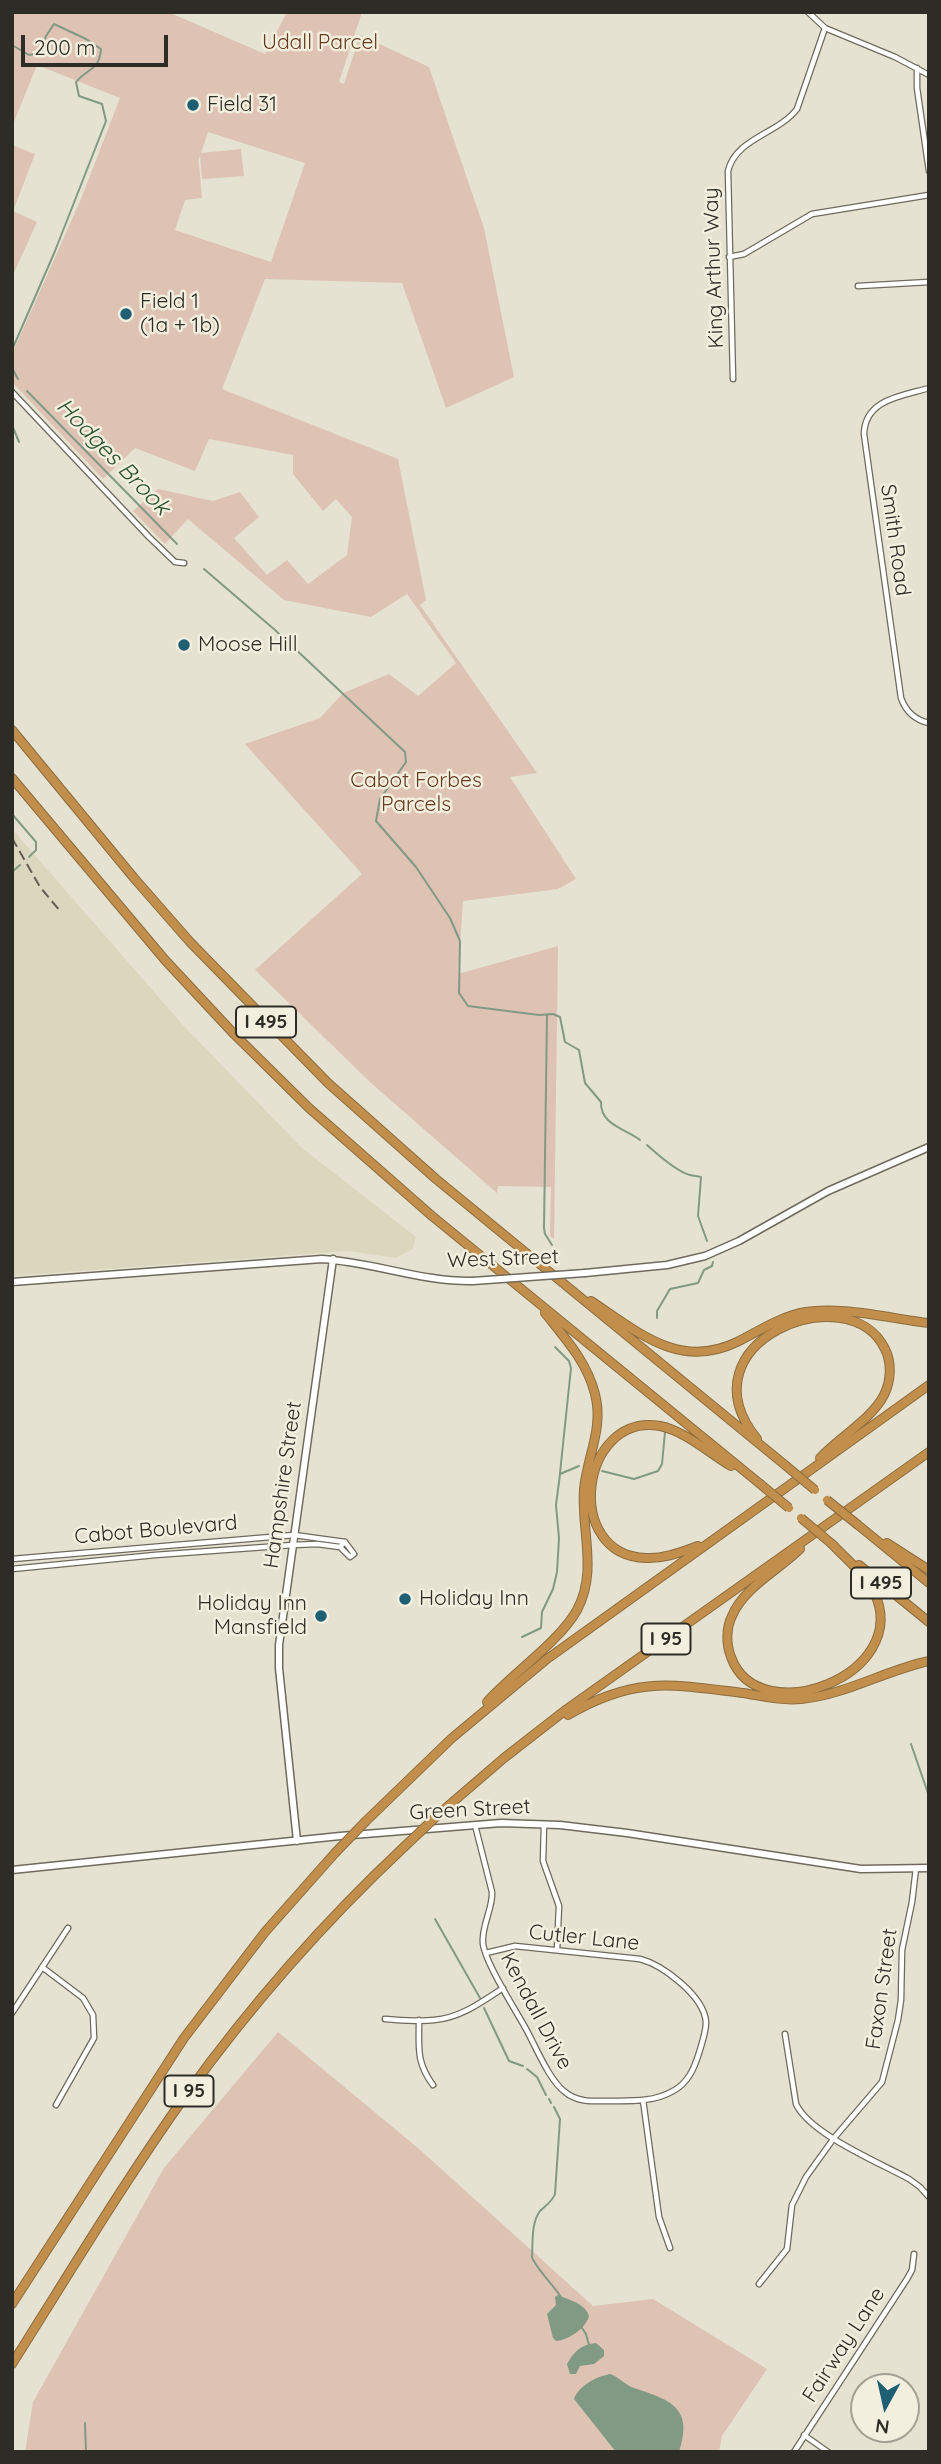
<!DOCTYPE html>
<style>
body{margin:0}
#map{position:relative;width:941px;height:2464px;overflow:hidden;background:#e5e2d1;font-family:Quicksand,sans-serif}
canvas{display:block}
.frame{position:absolute;inset:0;border:14px solid #2d2c26;pointer-events:none}
.north{position:absolute;left:850px;top:2373px;width:70px;height:70px;box-sizing:border-box;background:#f2efde;border:2px solid #a3a194;border-radius:50%;rotate:188deg;font-size:19px;font-weight:700;line-height:28px;text-align:center;color:#2d2c26}
.north::after{content:'';display:block;margin:auto;width:24px;height:32px;background:#1e5f74;clip-path:polygon(50% 0,100% 100%,50% 72%,0 100%)}
.scale{position:absolute;left:21px;top:35px;width:147px;height:32px;box-sizing:border-box;border:4px solid #2d2c26;border-top:0;padding-left:9px;font-size:21px;line-height:24px;white-space:nowrap;color:#2d2c26;-webkit-text-stroke:5px #f2efde;paint-order:stroke}
</style>
<div id="map">
<canvas width="941" height="2464"></canvas>
<div class="frame"></div>
<div class="north">N</div>
<div class="scale">200 m</div>
</div>
<script>
const ctx = document.querySelector('canvas').getContext('2d');
ctx.lineJoin = 'round';
function paint(path, color) { ctx.fillStyle = color; ctx.fill(path, 'evenodd'); }
function strokePath(path, color, width, dash) { ctx.strokeStyle = color; ctx.lineWidth = width; ctx.lineCap = dash ? 'butt' : 'round'; ctx.setLineDash(dash || []); ctx.stroke(path); }
function write(font, color, halo, rows, align = 'center') {
  ctx.font = font + ' Quicksand,sans-serif'; ctx.lineWidth = 5; ctx.setLineDash([]); ctx.textBaseline = 'middle'; ctx.strokeStyle = halo; ctx.fillStyle = color; for (const [text, x, y, turn = 0] of rows) {
    ctx.save(); ctx.translate(x, y); ctx.rotate((+turn || 0) * Math.PI / 180); ctx.textAlign = isNaN(turn) ? turn : align; if (halo) ctx.strokeText(text, 0, 0); ctx.fillText(text, 0, 0); ctx.restore();
  }
}
const built = new Path2D(`
 M12 829 183 1025 301 1147 416 1237 413 1249 396 1258 348 1251 12 1276Z`);
const green = new Path2D(`
 M12 12H168L265 54 287 12H362L339 82 344 84 360 35 429 67 484 228 514 377 446 408 402 283 265 279 222 389 398 459 426 600 420 605 537 773 510 777 576 879 558 889 463 901 458 974 558 946 554 1239 550 1236 551 1187 498 1186 497 1193 371 1083 255 970 362 874 245 744 320 718 343 693 389 674 418 696 456 663 407 594 371 617 284 600 188 519 165 544 133 511 158 489 213 501 240 492 259 517 234 538 267 575 287 560 308 584 347 555 352 517 336 499 323 511 293 474V455L209 439 195 471 135 448 103 479 12 382V354L81 199 120 98 37 65 12 127ZM208 132 305 163 271 262 175 230 185 200 202 198 199 163 198 162 200 155 202 179 244 176 241 149 201 153Z
 M12 145 35 154 13 211 37 222 13 275Z
 M278 2032 418 2148 593 2306 653 2299 767 2369 722 2436 719 2452H25L33 2402 164 2168Z`);
const water = new Path2D(`
 M558 2295C569 2300 585 2303 589 2316 586 2328 569 2340 556 2341L553 2338 547 2314 556 2305 555 2297Z
 M596 2343 604 2350V2356L594 2364 580 2366 576 2374H570L567 2364C574 2351 582 2344 596 2343Z
 M610 2374C619 2377 625 2385 634 2388 670 2400 694 2407 679 2452H616L574 2399C579 2386 595 2377 610 2374Z`);
const stream = new Path2D(`
 M12 45 29 55 40 53 46 36 54 24 86 39 101 49C99 72 88 67 76 82L79 96 102 104 106 121 55 251 12 350
 M12 368 18 379
 M27 391 177 544
 M12 425 19 442
 M204 569 275 630 405 752 406 762 380 799 376 821 416 867 450 918 460 941 459 993 468 1006 539 1015 553 1014 560 1017 565 1042 579 1050 585 1083 601 1102C600 1125 626 1129 640 1140
 M12 814 36 842V850L29 857
 M12 872 20 865
 M547 1015 544 1228 545 1234 552 1245
 M647 1145C657 1154 677 1172 690 1175 694 1176 697 1176 701 1177L698 1216 707 1241
 M657 1318V1311L670 1289 698 1283 704 1270 712 1266 713 1262
 M555 1347 569 1361 571 1368 560 1473
 M602 1471 634 1479 658 1471 662 1464 665 1432
 M522 1637 541 1628 542 1612 553 1589 557 1572 559 1538 556 1505 560 1474 579 1466
 M911 1744 929 1796
 M435 1919 480 1998
 M484 2008 509 2061 523 2066
 M527 2069 537 2077 546 2095
 M549 2099 551 2103
 M554 2107 560 2119 555 2194C552 2202 546 2205 540 2211 531 2223 533 2242 532 2257 535 2267 554 2286 561 2297
 M580 2325 586 2334 589 2345
 M85 2423 86 2452`);
const street = new Path2D(`
 M808 12 825 28 895 57 929 75
 M917 68V88L929 171
 M729 257 744 254 812 214 929 195
 M858 286 929 282
 M733 379 728 171C736 138 778 134 797 109L825 28
 M929 388C902 396 865 399 864 434L901 698C906 712 915 720 929 723
 M12 392 149 537 175 562 184 563
 M12 1559 294 1535 345 1542
 M12 1569 155 1555 293 1545 317 1544 340 1547 350 1557 354 1554 345 1542 340 1547
 M475 1825 492 1892C493 1909 481 1926 483 1944 486 1964 515 2009 526 2029 536 2047 549 2080 565 2092 578 2103 595 2101 611 2101 632 2101 654 2102 673 2091 688 2083 694 2069 699 2053 702 2043 706 2032 706 2022 704 1996 663 1965 640 1959L515 1946 486 1953
 M544 1825 543 1861 559 1906 557 1950
 M42 1967 83 1998 93 2015 94 2038 56 2105
 M12 2013 68 1928
 M385 2019C401 2020 418 2022 434 2020 460 2018 482 2002 503 1988
 M419 2020C419 2048 416 2062 433 2085
 M785 2034 796 2104C810 2134 878 2162 909 2179L920 2187 929 2197
 M643 2100 659 2217 670 2248
 M759 2284 787 2249 792 2205 806 2177 834 2138 882 2082 898 2020 901 2000 902 1950 912 1902 916 1868
 M804 2435 828 2452
 M794 2452 907 2279 912 2270 914 2254`);
const secondary = new Path2D(`
 M585 1273 667 1265 705 1256 739 1241 828 1191 929 1147
 M12 1282 322 1259C373 1262 421 1282 473 1281
 M297 1841 279 1668V1645L333 1259
 M12 1870 340 1836 501 1823 560 1825 627 1833 861 1869 929 1868`);
const highway = new Path2D(`
 M12 730 134 878 190 942 328 1083 436 1179 785 1465
 M12 778 165 960 234 1034 309 1108 432 1216 759 1483
 M591 1301C638 1332 679 1370 737 1342 759 1331 781 1316 806 1312 841 1306 893 1319 929 1323
 M757 1439C679 1342 849 1274 885 1349 892 1363 891 1381 884 1395 872 1419 838 1438 820 1458
 M858 1525 929 1583
 M887 1543 929 1570
 M698 1546C681 1552 664 1559 646 1558 562 1556 580 1412 660 1426 685 1431 709 1453 731 1466
 M800 1549C779 1570 744 1587 732 1616 726 1628 726 1644 731 1657 758 1733 914 1675 874 1592 864 1573 846 1559 832 1544
 M859 1565 929 1622
 M487 1702C512 1674 560 1641 577 1610 598 1571 581 1531 584 1489 587 1457 604 1428 595 1394 587 1362 565 1338 545 1313
 M568 1715C634 1676 671 1684 743 1693 762 1696 782 1701 801 1699 845 1695 886 1670 929 1661
 M440 1813 504 1758 567 1709 929 1452
 M366 1821 452 1738 547 1659 929 1385
 M12 2304 184 2038 265 1932 335 1853
 M12 2364C69 2274 124 2182 186 2095 251 2005 323 1923 404 1847`);
const rail = new Path2D(`
 M12 838 40 887 60 911`);
const secondaryBridge = new Path2D(`
 M473 1281 585 1273`);
const highwayBridge = new Path2D(`
 M785 1465 815 1490
 M759 1483 789 1508
 M827 1500 858 1525
 M801 1518 832 1544
 M404 1847 440 1813
 M335 1853 366 1821`);
const markers = [
 [193,105,7,"#1e5f74"],
 [126,314,7,"#1e5f74"],
 [184,645,7,"#1e5f74"],
 [405,1599,7,"#1e5f74"],
 [321,1616,7,"#1e5f74"]
];
const shields = [
 [266,1022,60],
 [881,1583,60],
 [666,1639,49],
 [189,2091,49]
];
const shieldNames = [
 ["I 495",266,1022],
 ["I 495",881,1583],
 ["I 95",666,1639],
 ["I 95",189,2091]
];
const parkNames = [
 ["Udall Parcel",320,43],
 ["Cabot Forbes",416,781],
 ["Parcels",416,805]
];
const poiNames = [
 ["Field 31",207,105],
 ["Field 1",140,302],
 ["(1a + 1b)",140,326],
 ["Moose Hill",198,645],
 ["Holiday Inn",419,1599],
 ["Holiday Inn",307,1604,"right"],
 ["Mansfield",307,1628,"right"]
];
const streetNames = [
 ["King Arthur Way",714,268,-92],
 ["Smith Road",895,540,82],
 ["West Street",503,1259,-2],
 ["Hampshire Street",283,1485,-82],
 ["Cabot Boulevard",156,1530,-5],
 ["Green Street",470,1810,-3],
 ["Cutler Lane",584,1938,6],
 ["Faxon Street",882,1989,-82],
 ["Kendall Drive",536,2011,62],
 ["Fairway Lane",844,2345,-57]
];
const waterNames = [
 ["Hodges Brook",113,457,46]
];
paint(built, '#dbd7bf');
paint(green, '#dec2b4');
paint(water, '#819a84');
strokePath(stream, '#819a84', 2);
strokePath(street, '#6e6b5c', 7);
strokePath(secondary, '#6e6b5c', 9);
strokePath(highway, '#8d6c3e', 10);
strokePath(street, '#fff', 4.5);
strokePath(secondary, '#fff', 6);
strokePath(highway, '#c18f4b', 8);
strokePath(rail, '#615f56', 2, [10, 5]);
strokePath(secondaryBridge, '#6e6b5c', 9, []);
strokePath(highwayBridge, '#8d6c3e', 10, []);
strokePath(secondaryBridge, '#fff', 6);
strokePath(highwayBridge, '#c18f4b', 8);
for (const [x, y, r, color] of markers) { const dot = new Path2D(); dot.arc(x, y, r, 0, 2 * Math.PI); ctx.fillStyle = color; ctx.fill(dot); strokePath(dot, '#f2efde', 2.5); }
for (const [x, y, w] of shields) { const box = new Path2D(); box.roundRect(x - w / 2, y - 15.5, w, 31, 5); ctx.fillStyle = '#f2efde'; ctx.fill(box); strokePath(box, '#2d2c26', 2); }
write('bold 19px', '#2d2c26', null, shieldNames);
write('21px', '#673b22', '#f2efde', parkNames);
write('21px', '#2d2c26', '#f2efde', poiNames, 'left');
write('21px', '#2d2c26', '#f2efde', streetNames);
write('italic 23px', '#295230', '#f2efde', waterNames);
</script>
